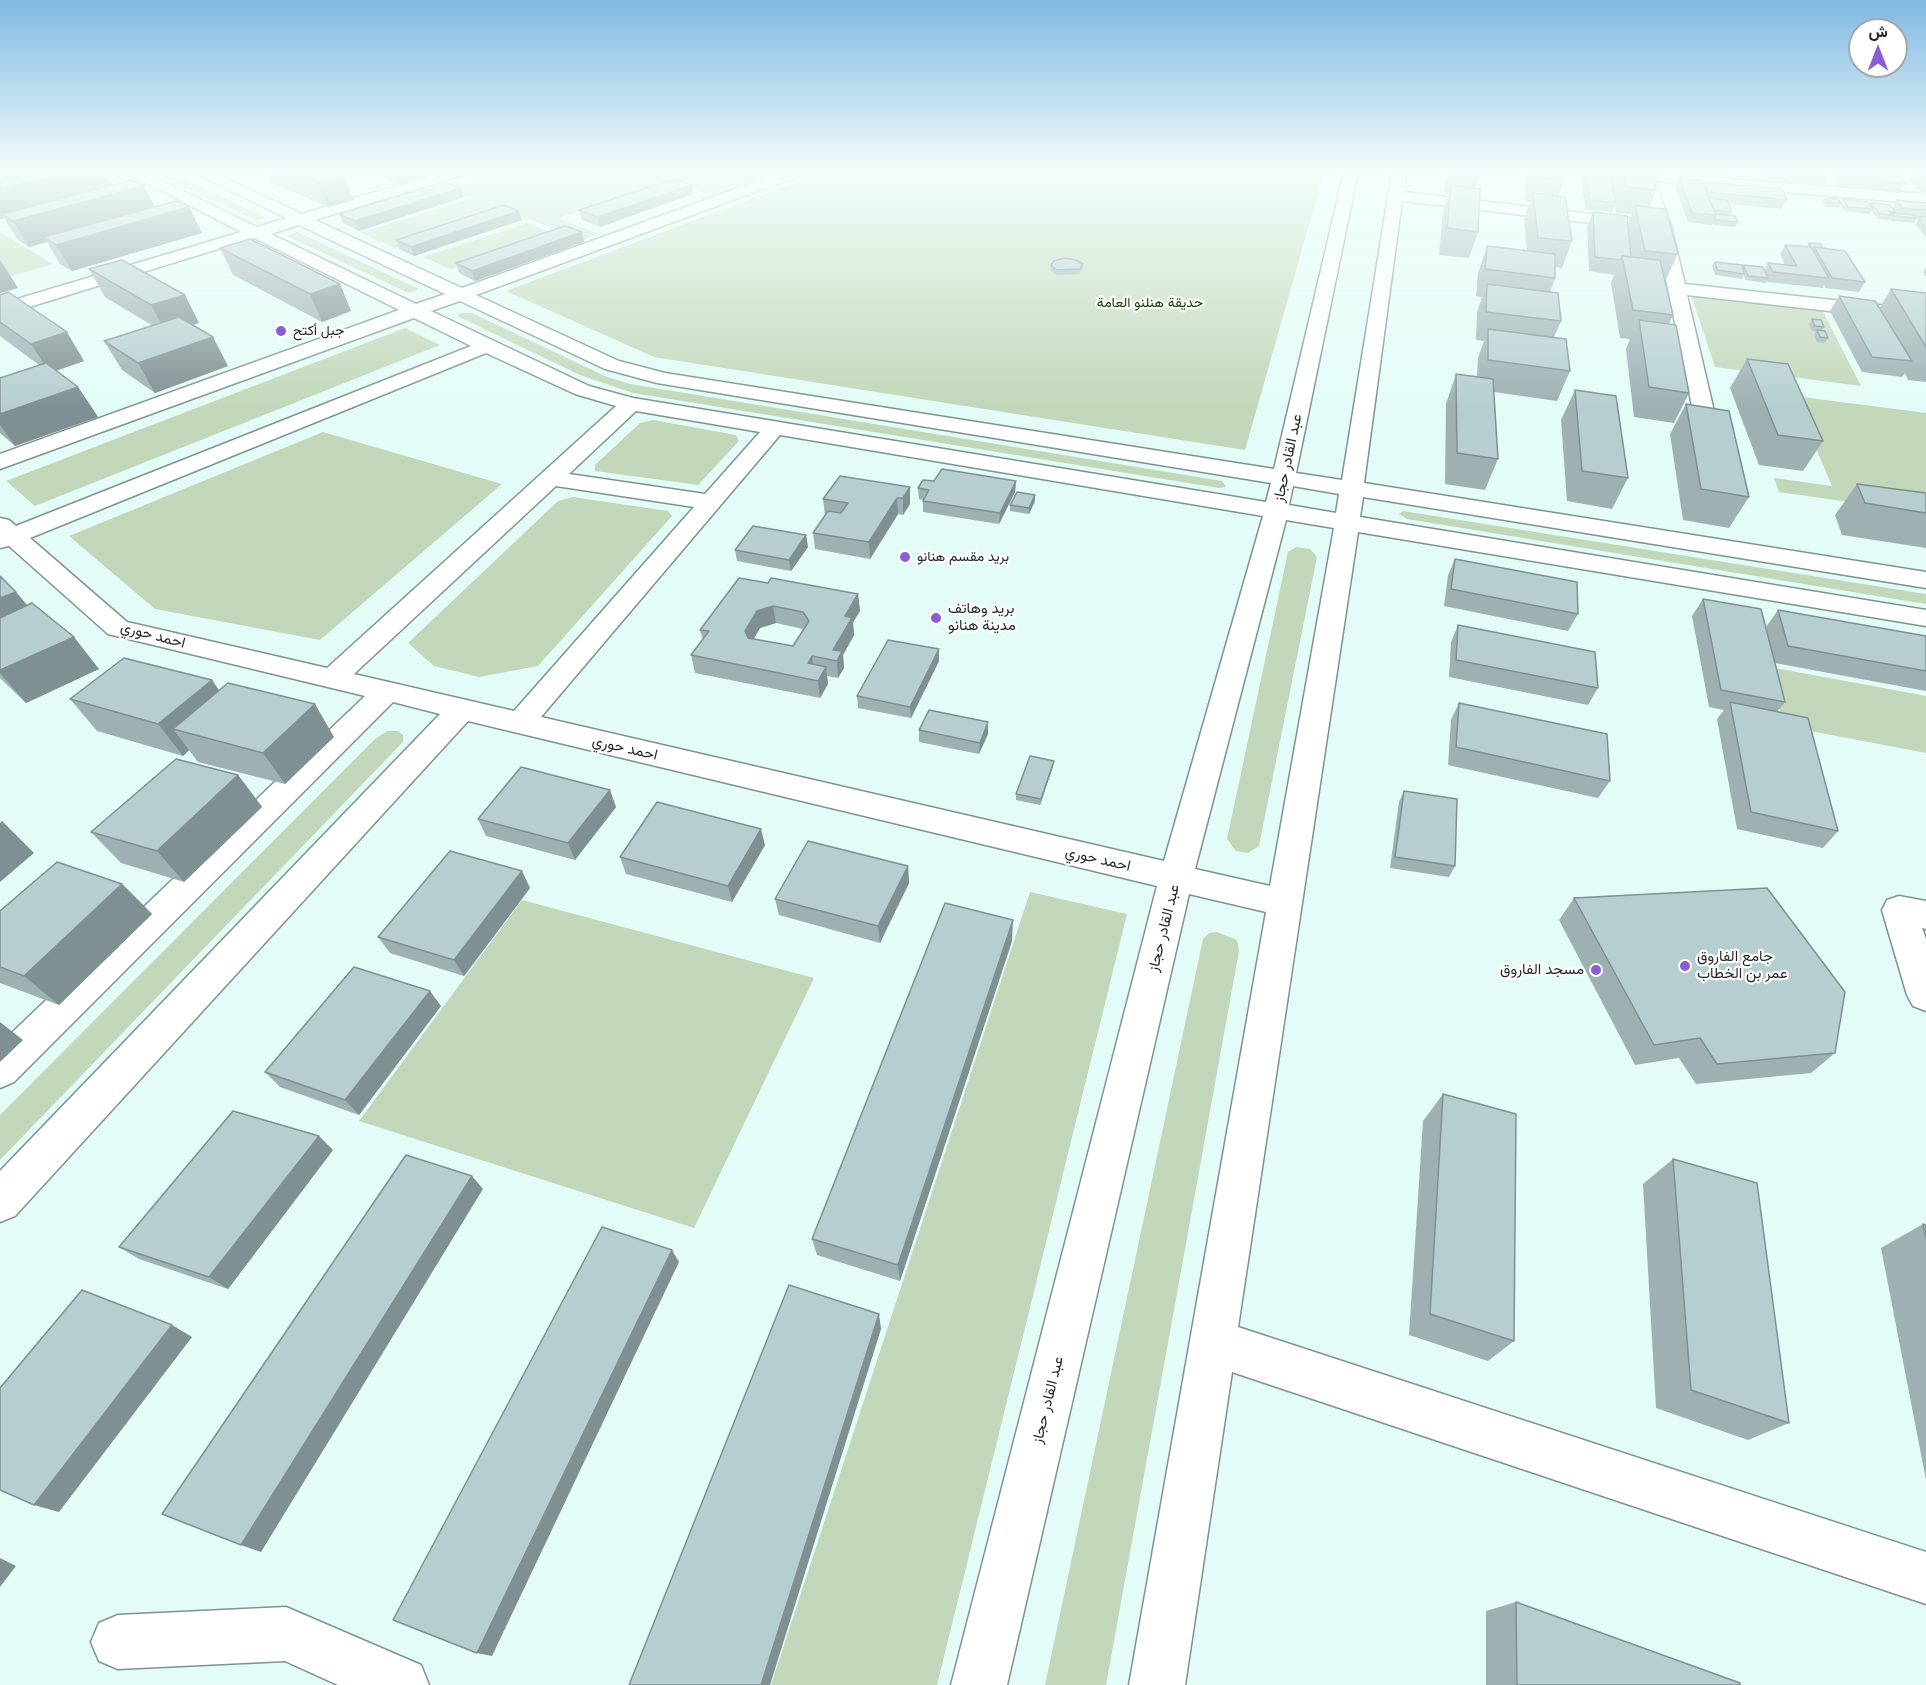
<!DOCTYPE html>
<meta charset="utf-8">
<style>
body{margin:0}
#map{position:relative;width:1926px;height:1685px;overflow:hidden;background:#e4fcf7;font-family:Montserrat,Vazirmatn,sans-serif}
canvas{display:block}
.north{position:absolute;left:1848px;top:18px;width:60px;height:60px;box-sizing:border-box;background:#fff;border:2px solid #a5a8a7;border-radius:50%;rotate:0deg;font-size:16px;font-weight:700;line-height:24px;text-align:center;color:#1d2624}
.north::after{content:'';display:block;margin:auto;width:21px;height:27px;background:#8a5dd7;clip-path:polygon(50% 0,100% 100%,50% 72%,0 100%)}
</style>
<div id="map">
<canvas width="1926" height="1685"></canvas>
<div class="north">ش</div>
</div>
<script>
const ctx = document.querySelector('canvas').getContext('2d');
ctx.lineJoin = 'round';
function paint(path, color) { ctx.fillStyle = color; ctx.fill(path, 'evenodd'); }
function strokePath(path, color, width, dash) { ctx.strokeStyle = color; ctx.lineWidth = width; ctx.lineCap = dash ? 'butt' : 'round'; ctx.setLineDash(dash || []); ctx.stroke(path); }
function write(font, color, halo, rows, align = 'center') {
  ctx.font = font + ' Montserrat,Vazirmatn,sans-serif'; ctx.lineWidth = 4.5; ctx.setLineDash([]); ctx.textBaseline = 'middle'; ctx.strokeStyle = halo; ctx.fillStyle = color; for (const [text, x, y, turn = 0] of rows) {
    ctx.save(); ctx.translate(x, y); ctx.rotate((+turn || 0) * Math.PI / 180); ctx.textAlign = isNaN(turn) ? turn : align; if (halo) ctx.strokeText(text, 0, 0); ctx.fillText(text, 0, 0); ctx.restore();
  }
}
const green = new Path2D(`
 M152 172H169L266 218 256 220Z
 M503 172H778L712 196 668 181 559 218 599 234 583 240 508 211 394 248 361 233 473 198 450 188Z
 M823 172H1324L1245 450 654 357 506 291Z
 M527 223 553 233 450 269 423 257Z
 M0 232 53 264 0 279Z
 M297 232 419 289 409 293 287 236Z
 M1691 295 1822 310 1861 386 1715 367Z
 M461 313H472L607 377 630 384 1222 481 1226 487 1219 488 633 393 580 375 457 316Z
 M405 328 440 345 35 506 6 481Z
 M1794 396 1926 413V513L1779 492 1774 478 1832 486Z
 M653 420 736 435 739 441 698 485 595 471V465L640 423Z
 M323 432 502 484 320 640 155 609 69 536Z
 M573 497 668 511 672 516 538 666 479 677 434 666 408 643 558 501Z
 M1403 511 1926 594V604L1407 519 1399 514Z
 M1296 547 1310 549 1317 557 1259 846 1248 853 1236 851 1227 839 1288 552Z
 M1770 667 1926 696V753L1784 726Z
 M387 731H398L403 735V742L0 1160V1115L375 739Z
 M1030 892 1127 914 937 1685H771Z
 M522 900 814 978 694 1228 359 1121Z
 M1217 932 1237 940 1239 951 1106 1685H1045L1203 939 1209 933Z`);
const minor = new Path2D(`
 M125 172H144L257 227 286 218 193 172H212L302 214 442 172H464L462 175 315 220 462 288 782 172H803L801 175 476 295 619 361 665 373 1274 469 1344 172H1358L1296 473 1342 480 1392 172H1406L1404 192 1641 220 1643 223 1641 226 1635 228 1402 201 1364 483 1926 572V588L1363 497 1360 517 1926 610V626L1358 532 1238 1327 1926 1552V1604L1232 1372 1185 1685H1129L1266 912 1189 894 1007 1685H951L1157 886 468 721 15 1216 0 1222V1171L440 714 393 702 14 1082 0 1088V1044L365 696 108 634 9 546 0 548V518L9 520 16 526 471 346 414 318 0 469V454L399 310 254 238 0 316V304L241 232ZM299 225 445 294 416 304 271 234ZM460 301 605 369 657 383 1271 483 1266 502 633 398 589 386 431 311ZM486 353 575 394 616 406 327 668 127 622 30 538ZM636 411 760 432 705 494 569 474ZM780 435 1263 516 1164 861 541 717ZM556 486 694 507 514 711 354 674ZM1293 486 1339 494 1336 513 1289 505ZM1286 520 1334 528 1270 886 1195 869Z
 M1637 172 1926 194V204L1655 181 1671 226 1685 284 1926 310V322L1687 295 1723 450 1720 455H1704L1701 450 1655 226Z
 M1899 896 1926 901V929L1922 928 1926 939V1011L1913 1006 1907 995 1882 910 1887 900Z
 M286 1607 421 1665 429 1685H338L285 1661 118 1669 99 1661 91 1642 99 1623 118 1615Z`);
const major = new Path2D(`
 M0 172H21L19 175 0 180Z
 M139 172 132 176 62 181 54 176 60 172Z`);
const wall = new Path2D(`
 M266 172H337L344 175 354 200 328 207 270 182Z
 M369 172H424L426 178 402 185Z
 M1447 172H1481L1475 188 1478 232 1469 258 1439 255 1443 211 1449 194H1444Z
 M1525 172H1564V180L1558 196 1572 241 1562 268 1555 267V278L1550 292 1561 321 1554 337 1570 371 1557 401 1494 392 1498 459 1485 490 1445 484 1446 404 1456 374 1477 377 1478 358 1484 341 1476 340 1477 312 1482 297 1476 296 1478 273 1487 246 1527 251 1524 219 1530 202H1525Z
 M1580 172H1609L1613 191 1611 174 1612 172H1653L1656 190 1649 207 1678 254 1665 281 1673 315 1669 324 1689 393 1674 423 1634 417 1626 349 1630 339 1620 338 1611 283 1614 275 1589 271 1587 226 1593 212 1628 223 1632 214 1616 213 1615 206 1612 212 1586 210Z
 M1717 172H1751L1748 176 1718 174Z
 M1757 172H1823L1826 178 1822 187 1793 184 1790 179 1788 182 1760 179Z
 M1830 172H1897L1906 184 1900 193 1872 190 1870 188 1869 190 1839 187Z
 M1905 172H1926V195L1921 194Z
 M1679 178 1703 184 1704 182 1787 200 1782 209 1729 204 1732 212 1731 216 1738 222 1735 227 1714 225 1713 222 1712 225 1688 222 1675 187Z
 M0 181 144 186 155 207H189L202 233 72 271 60 264 47 242 29 247 18 240 4 218 0 219Z
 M692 185 693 194 600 227 582 220 579 210Z
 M461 188 464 197 359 231 343 223 339 214Z
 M1825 198 1841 203 1843 199 1870 205 1871 203 1892 208 1897 200 1926 203V236H1925L1916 225 1918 219H1916L1914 223 1891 221 1890 218 1889 220 1878 219 1871 211 1870 214 1845 211 1841 205 1839 208 1825 207 1822 202Z
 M522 220 414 256 399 249 396 240Z
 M584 242 475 281 459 273 456 263Z
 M1809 243 1823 248 1865 282 1859 292 1826 288 1824 285 1823 288 1767 282V280L1766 283 1746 280 1743 275 1742 279 1715 275 1712 266 1715 262 1742 267 1743 265 1765 270 1768 263 1785 265 1780 254 1785 245 1806 247Z
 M220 248 340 284 351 311 322 322 233 275Z
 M1083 264 1082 269 1079 274 1057 275 1050 270 1051 265Z
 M1926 268V277L1923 272Z
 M89 269 185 295 199 323 192 325 228 366 155 393 122 370 104 341 153 326 105 297Z
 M1891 289 1926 293V382L1908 380 1905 373 1902 377 1862 372 1830 311 1839 296 1880 307Z
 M0 295 84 361 56 370 78 387 98 417 15 446 0 433V378L39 365 0 336Z
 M1812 319 1824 327 1822 331 1828 338 1825 343 1817 342 1814 335 1816 331H1812L1809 324Z
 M1747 359 1823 441 1803 471 1759 465 1730 388Z
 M1575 390 1628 478 1612 509 1567 501 1561 420Z
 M1686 404 1749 497 1729 528 1683 520 1670 434Z
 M934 481H1016L1015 492 999 524 923 512V500L919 499 918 488Z
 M1857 484 1926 493V548L1842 535 1835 515Z
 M910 487V504L903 515 898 514 870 559 815 549 813 533 825 516 823 499Z
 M1035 495V501L1029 514 1010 511V505Z
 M806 535 808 547 791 571 737 561 735 550Z
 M1455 559 1578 614 1568 631 1444 606 1448 575Z
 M0 576 16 592 27 605 99 669 26 703 0 678Z
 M768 583 858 594 860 611 853 623 854 635 843 655 844 668 838 678 827 676 828 684 820 698 695 673 691 655 703 640 700 630ZM776 623 803 629 793 646 754 639 760 628Z
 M1703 599 1785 702 1777 712 1838 831 1823 848 1737 829 1717 719 1724 710 1709 707 1692 616Z
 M1778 610 1926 636V691L1775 663 1766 627Z
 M1458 625 1598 688 1588 705 1449 677 1451 642Z
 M939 661 911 718 858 708 857 696Z
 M212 680 219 691 334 737 285 784 198 762 189 750 183 756 97 731 70 699Z
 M1459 703 1610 781 1598 798 1448 765 1451 720Z
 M919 730 988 734 979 754 919 742Z
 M1053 766 1040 805 1016 800V794Z
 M238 775 262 807 184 882 121 863 91 832Z
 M1404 791 1455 866 1449 877 1390 868 1399 802Z
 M616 807 575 860 486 836 478 819Z
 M765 845 732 902 626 874 620 857Z
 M908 866 909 883 880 943 779 915 775 899Z
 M122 884 152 914 59 1005 0 983V911Z
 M530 888 464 976 390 953 378 937Z
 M1574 898 1835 1053 1811 1073 1696 1084 1679 1058 1635 1065 1559 920Z
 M1012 941 900 1281 817 1255 812 1239Z
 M441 1006 359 1115 280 1087 265 1072Z
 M1443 1094 1514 1341 1488 1361 1409 1335 1423 1121Z
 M333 1150 228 1289 139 1259 119 1247Z
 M1673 1159 1789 1423 1748 1440 1656 1408 1643 1184Z
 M1923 1224 1926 1225V1480L1881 1248Z
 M1516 1602 1740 1685H1486V1611Z`);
const shadedWall = new Path2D(`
 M72 172H105L115 189 2 214 4 218 0 219V189Z
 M397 172H424L426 178 402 185Z
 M344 175 354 200 328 207 318 182Z
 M692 185 693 194 600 227 598 217Z
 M144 186 157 211 44 237 47 242 29 247 13 221Z
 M461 188 464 197 359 231 355 221Z
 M189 207 202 233 72 271 56 245Z
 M519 211 522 220 414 256 411 247Z
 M582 232 584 242 475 281 472 271Z
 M0 261H1L18 288 0 293Z
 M340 284 351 311 322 322 310 294Z
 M185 295 199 323 167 334 151 305Z
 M67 332 84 361 50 373 31 344Z
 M213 337 228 366 155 393 138 363Z
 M78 387 98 417 15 446 0 425V414Z
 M1016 481 1015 492 999 524 1000 513Z
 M910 487V504L903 515V498Z
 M1035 495V501L1029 514V508Z
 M897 498 898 514 870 559 869 542Z
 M806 535 808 547 791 571 789 560Z
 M16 592 42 623 0 642V598Z
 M858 594 860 611 853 622 854 635 843 655 844 668 838 678 837 661 833 650 845 616Z
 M773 606 776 623 760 628 748 648 745 631 757 611Z
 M74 637 99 669 26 703 0 673V670Z
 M939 649V661L911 718 910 707Z
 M812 656 814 674 811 680 808 663Z
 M826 667 828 684 820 698 818 681Z
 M212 680 234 712 173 729 189 750 183 756 158 724Z
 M315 704 334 737 285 784 263 753Z
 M988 722V734L979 754 980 743Z
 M1054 761 1053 766 1040 805 1041 799Z
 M238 775 262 807 184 882 157 851Z
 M610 790 616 807 575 860 568 843Z
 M2 821 34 853 0 882V823Z
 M761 829 765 845 732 902 728 886Z
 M908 866 909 883 880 943 878 926Z
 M522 871 530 888 464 976 454 960Z
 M122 884 152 914 59 1005 24 976Z
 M1013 920 1012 941 900 1281 898 1265Z
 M430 991 441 1006 359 1115 345 1100Z
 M0 1022 23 1040 0 1062Z
 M319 1136 333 1150 228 1289 209 1277Z
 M472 1176 483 1189 261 1552 241 1545Z
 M672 1250 679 1262 492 1656 477 1653Z
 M879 1314 881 1329 770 1685H761Z
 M172 1325 192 1337 59 1512 34 1505Z
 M0 1558 16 1566 0 1587Z`);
const building = new Path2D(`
 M39 172H72L0 189V181Z
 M293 172H337L344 175 318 182Z
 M1534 172H1564V180L1534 177Z
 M1585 172H1609L1616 203 1590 200Z
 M1624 172H1653L1656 190 1626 187Z
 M1795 172H1823L1826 178 1797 175Z
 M1879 172H1897L1906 184 1877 181 1875 179Z
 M1679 178 1702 181 1716 215 1692 213Z
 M674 179 692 185 598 217 579 210Z
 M132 180 144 186 13 221 2 214Z
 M444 182 461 188 355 221 339 214Z
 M1704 182 1782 189 1787 200 1708 192Z
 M1451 185 1480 189 1478 232 1447 228Z
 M1533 193 1565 197 1572 241 1538 238Z
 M1709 198 1727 200 1732 212 1714 210Z
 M1825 198 1838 199 1841 203 1828 202Z
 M1843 199 1868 202 1873 209 1848 207Z
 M1897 200 1926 203V210L1902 208Z
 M176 201 189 207 56 245 44 237Z
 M1871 203 1890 205 1895 212 1889 211 1892 215 1880 214Z
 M504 205 519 211 411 247 396 240Z
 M1635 206 1666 209 1678 254 1645 251Z
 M1593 212 1627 216 1631 257 1622 256 1621 260 1595 257Z
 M1892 213 1914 215 1917 218 1894 216Z
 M1716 214 1735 216 1738 222 1716 220 1715 218Z
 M1920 216 1926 217V229L1919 220H1922Z
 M565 226 582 232 472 271 456 263Z
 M250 239 340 284 310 294 220 248Z
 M1809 243 1821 244 1823 248 1814 247 1812 249Z
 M1785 245 1811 247 1829 278 1773 272 1768 263 1797 266Z
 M1487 246 1555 254V278L1485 269Z
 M1814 247 1845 251 1865 282 1832 278Z
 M1622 256 1660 260 1673 315 1633 310Z
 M1064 258 1076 260 1083 264 1080 269 1057 270 1051 265 1054 261Z
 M122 260 185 295 151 305 89 269Z
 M1715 262 1742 265 1744 274 1717 270Z
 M1743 265 1763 267 1768 278 1748 276Z
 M1487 284 1558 293 1561 321 1486 312Z
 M1891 289 1926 293V347Z
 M8 292 67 332 31 344 0 322V295Z
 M1839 296 1875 301 1912 361 1872 357Z
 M179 317 213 337 138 363 104 341Z
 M1812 319 1821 320 1824 327 1815 326Z
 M1639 320 1676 325 1689 393 1649 387Z
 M1488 329 1566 339 1570 371 1488 360Z
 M1817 330 1825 331 1828 338 1820 337Z
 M1747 359 1788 364 1823 441 1778 435Z
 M46 363 78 387 0 414V378Z
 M1456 374 1493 379 1498 459 1457 453Z
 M1575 390 1616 396 1628 478 1582 471Z
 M1686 404 1729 411 1749 497 1701 489Z
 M942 469 1016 481 1000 513 923 501 929 490 918 488 923 480 934 481Z
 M840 476 910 487 903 498H897L869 542 813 533 828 511 841 513 848 503 823 499Z
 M1857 484 1926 493V513L1865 503Z
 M1017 492 1035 495 1029 508 1010 505Z
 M753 526 806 535 789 560 735 550Z
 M1455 559 1577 582 1578 614 1451 589Z
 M0 576 16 592 0 598Z
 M739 578 768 583 771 578 858 594 845 616 852 618 833 650 842 651 837 661 812 656 808 663 826 667 818 681 691 655 709 631 700 630ZM773 606 803 612 809 621 793 646 748 638 745 631 757 611Z
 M1703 599 1761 609 1785 702 1721 690Z
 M32 603 74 637 0 670V618Z
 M1778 610 1926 636V671L1788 646Z
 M1458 625 1595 652 1598 688 1456 660Z
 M888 640 939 649 910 707 857 696Z
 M124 658 212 680 158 724 70 699Z
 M228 683 315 704 263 753 173 729Z
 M1730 702 1808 718 1838 831 1751 812Z
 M1459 703 1607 734 1610 781 1456 747Z
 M929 710 988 722 980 743 919 730Z
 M1030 756 1054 761 1041 799 1016 794Z
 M176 759 238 775 157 851 91 832Z
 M521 767 610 790 568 843 478 819Z
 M1404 791 1457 799 1455 866 1395 857Z
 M657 802 761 829 728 886 620 857Z
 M808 841 908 866 878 926 775 899Z
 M450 851 522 871 454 960 378 937Z
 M57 862 122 884 24 976 0 967V911Z
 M1767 888 1845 992 1835 1053 1717 1064 1700 1038 1654 1045 1574 898Z
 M945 903 1013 920 898 1265 812 1239Z
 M354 967 430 991 345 1100 265 1072Z
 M1443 1094 1516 1114 1514 1341 1430 1314Z
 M233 1111 319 1136 209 1277 119 1247Z
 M406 1155 472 1176 241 1545 162 1514Z
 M1673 1159 1757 1183 1789 1423 1691 1390Z
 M1923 1224 1926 1225V1238Z
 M602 1227 672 1250 477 1653 393 1620Z
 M789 1285 879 1314 761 1685H629Z
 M82 1290 172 1325 34 1505 0 1490V1388Z
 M1516 1602 1740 1683V1685H1517Z`);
const markers = [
 [281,331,6,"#8a5dd7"],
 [905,557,6,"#8a5dd7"],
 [936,618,6,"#8a5dd7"],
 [1685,966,6,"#8a5dd7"],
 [1596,970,6,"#8a5dd7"]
];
const farParknames = [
 ["حديقة هنلنو العامة",1150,303]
];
const farPoinames = [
 ["جبل أكتح",293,331],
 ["بريد مقسم هنانو",917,557]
];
const streetNames = [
 ["عبد القادر حجاز",1288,458,-78],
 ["احمد حوري",153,635,15],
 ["احمد حوري",625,748,13],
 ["احمد حوري",1098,859,13],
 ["عبد القادر حجاز",1164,928,-76],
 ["عبد القادر حجاز",1048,1400,-76]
];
const poiNames = [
 ["بريد وهاتف",948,609],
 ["مدينة هنانو",948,626],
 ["جامع الفاروق",1697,957],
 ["عمر بن الخطاب",1697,974],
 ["مسجد الفاروق",1584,970,"right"]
];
paint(green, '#c2d7b9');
strokePath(minor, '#7e938f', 3);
strokePath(major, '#dbdcdc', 3);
paint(minor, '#fff');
paint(major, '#a6e0c2');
paint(wall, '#9db1b3');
paint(shadedWall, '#7f9092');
paint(building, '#b6ced0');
strokePath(building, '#7f9092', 1.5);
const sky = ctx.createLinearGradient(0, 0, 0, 408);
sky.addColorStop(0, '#80b8e2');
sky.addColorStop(0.42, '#f3fefb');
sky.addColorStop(1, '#f3fefb00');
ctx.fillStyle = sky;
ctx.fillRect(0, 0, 1926, 408);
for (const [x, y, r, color] of markers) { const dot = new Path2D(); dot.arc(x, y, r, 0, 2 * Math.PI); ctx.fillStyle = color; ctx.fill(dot); strokePath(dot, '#fff', 2); }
write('14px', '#1a4300', '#fff', farParknames);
write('14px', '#1d2624', '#fff', farPoinames, 'left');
write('15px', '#1d2624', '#fff', streetNames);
write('15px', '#1d2624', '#fff', poiNames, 'left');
</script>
